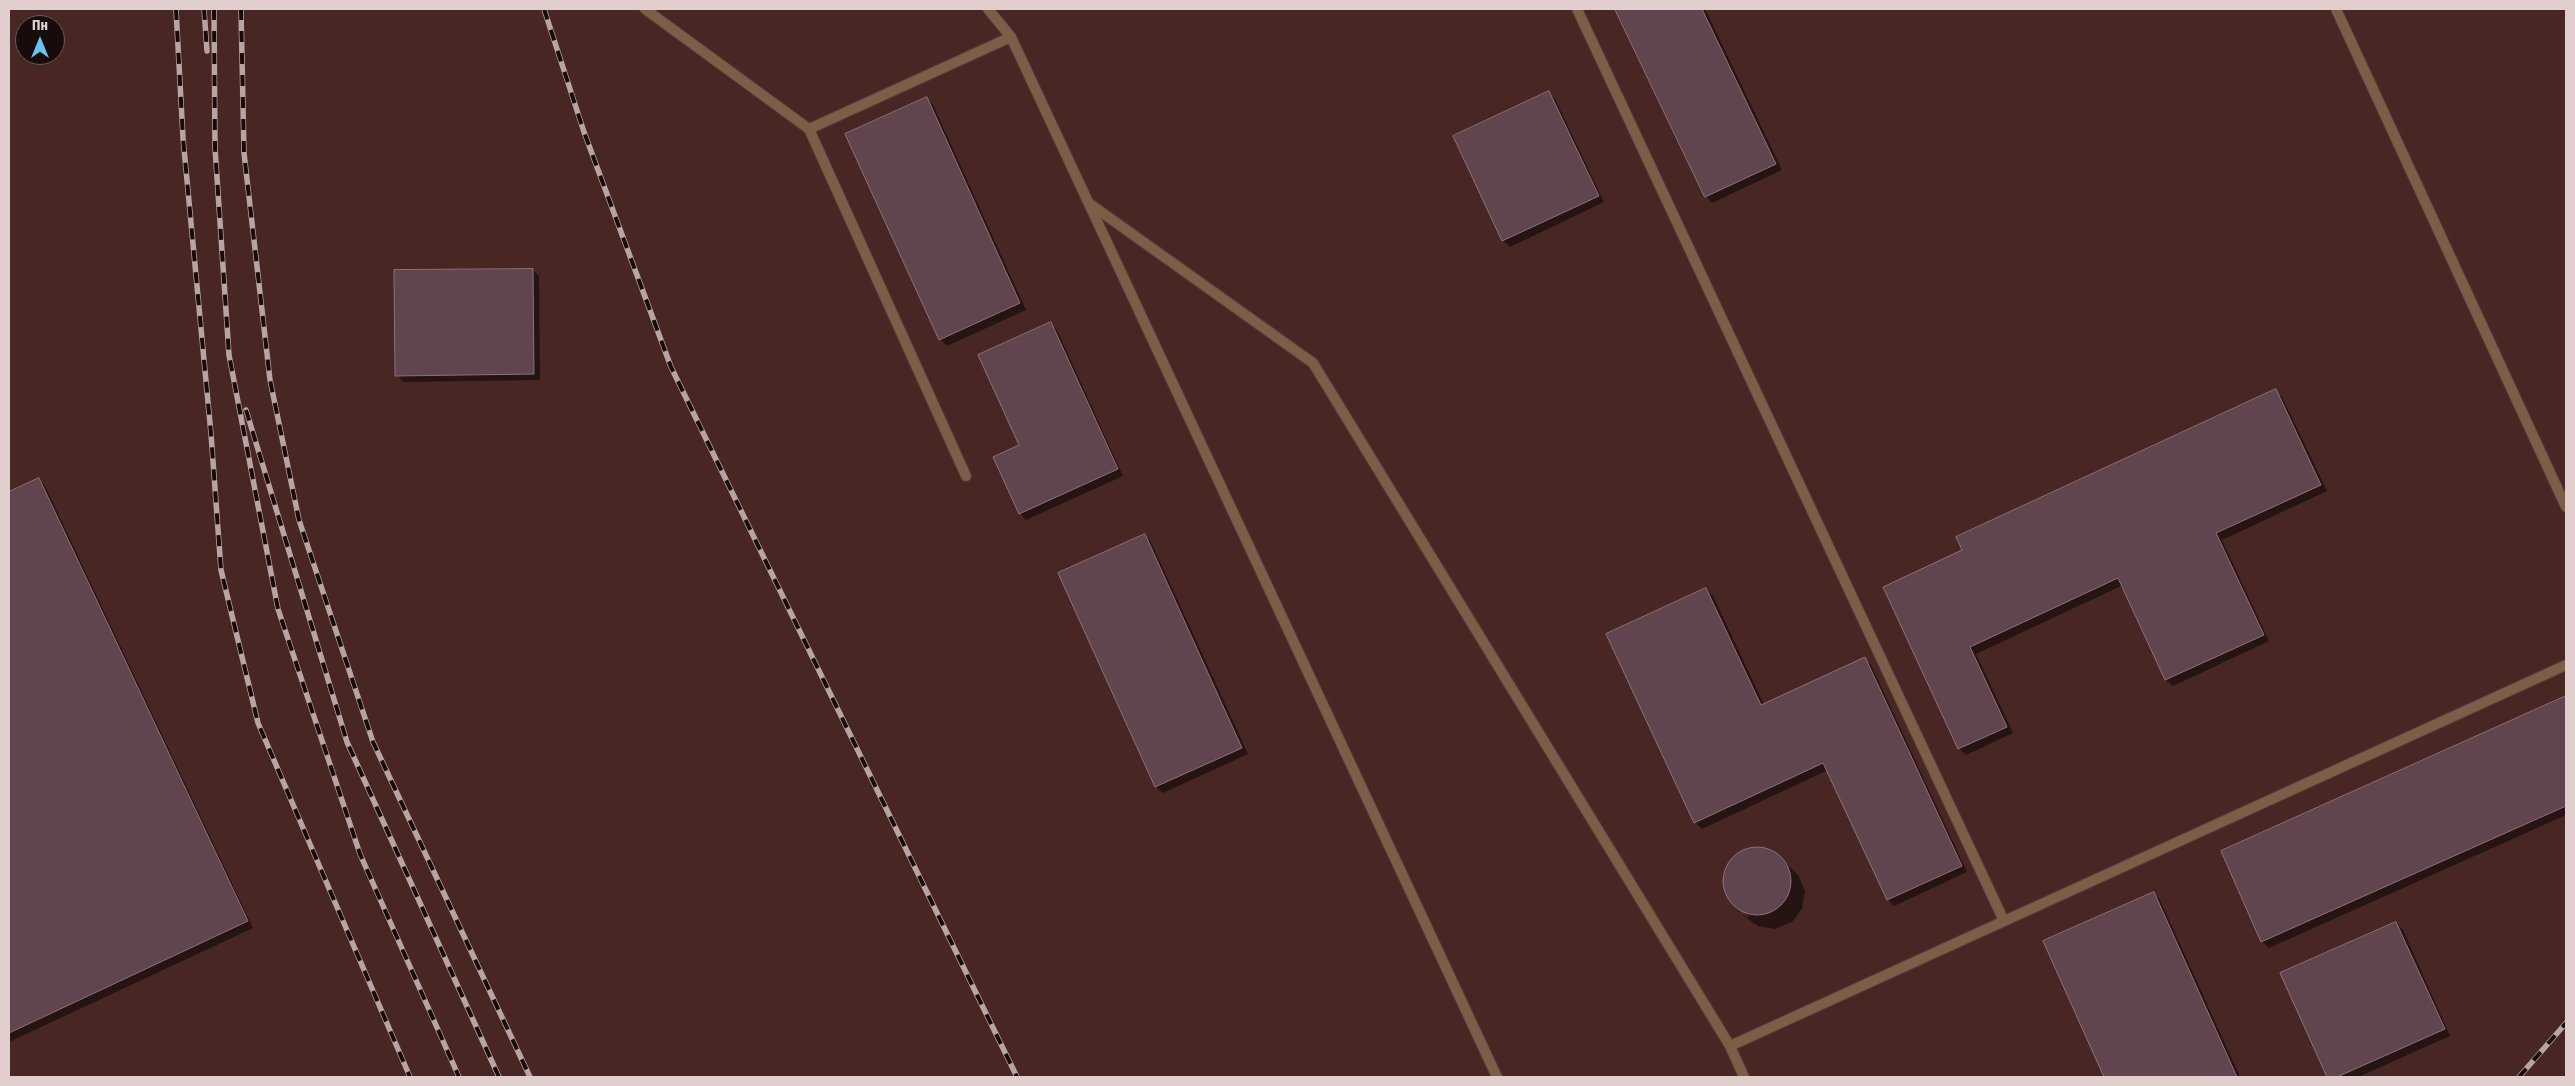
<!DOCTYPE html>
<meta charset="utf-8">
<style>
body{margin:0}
#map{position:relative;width:2575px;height:1086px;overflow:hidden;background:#381e1c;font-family:"Fira Sans Condensed",sans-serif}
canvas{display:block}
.frame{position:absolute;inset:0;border:10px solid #e1cfcd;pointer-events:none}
.north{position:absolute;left:15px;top:15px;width:50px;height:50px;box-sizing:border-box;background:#180c0b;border:1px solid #685a59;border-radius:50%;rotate:0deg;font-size:14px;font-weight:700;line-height:20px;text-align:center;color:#e1cfcd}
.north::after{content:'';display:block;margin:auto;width:18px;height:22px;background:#6bc3f2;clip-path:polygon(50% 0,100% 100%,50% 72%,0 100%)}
</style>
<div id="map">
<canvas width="2575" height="1086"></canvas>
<div class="frame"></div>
<div class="north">Пн</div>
</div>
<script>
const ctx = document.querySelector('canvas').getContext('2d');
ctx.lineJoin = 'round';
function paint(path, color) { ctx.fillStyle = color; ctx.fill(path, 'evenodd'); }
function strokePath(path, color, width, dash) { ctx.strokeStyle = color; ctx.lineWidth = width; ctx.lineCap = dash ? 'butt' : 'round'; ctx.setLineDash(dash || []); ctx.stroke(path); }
const built = new Path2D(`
 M9 9H2566V1077H9ZM25 25H55V55H25Z`);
const shadow = new Path2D(`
 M1617 9H1705L1782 170 1712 203 1706 196Z
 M1548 92 1555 99 1604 202 1510 247 1503 241 1454 137Z
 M927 98 933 105 1026 310 947 346 940 339 847 134Z
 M533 270 539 276 540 380 403 382 397 375Z
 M1051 324 1057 330 1123 476 1026 520 1020 513Z
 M2276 391 2282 397 2327 491 2222 540 2269 641 2173 686 2166 680 2123 585 1976 654 2013 733 1966 755 1959 748 1885 587 1963 551Z
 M39 479 45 486 253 928 9 1042V493Z
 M1145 535 1151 542 1248 754 1163 793 1156 787 1060 574Z
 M1706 589 1713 596 1764 705 1864 659 1871 665 1967 872 1894 906 1888 900 1828 770 1702 829 1695 822Z
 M2566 698V815L2269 948 2262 941 2222 851Z
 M1753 848 1770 850 1784 861 1798 875 1805 891 1802 909 1792 922 1775 929 1758 926 1744 916 1742 914 1748 918 1749 916 1740 909V912L1730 902 1723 885 1725 868 1736 854Z
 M2154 893 2160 900 2240 1077H2106L2045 942Z
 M2396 923 2403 930 2450 1036 2358 1077H2328L2282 974Z`);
const building = new Path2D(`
 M1615 9H1702L1776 164 1705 197Z
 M1549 91 1599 196 1502 241 1453 136Z
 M927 97 1020 303 939 340 845 134Z
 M533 269 534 374 395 376 394 270Z
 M1051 322 1118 469 1019 514 993 457 1019 445 978 355Z
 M2276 389 2321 485 2216 533 2264 635 2165 680 2118 578 1970 647 2007 727 1958 749 1883 587 1962 550 1956 537Z
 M39 478 248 921 9 1033V492Z
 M1145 534 1242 748 1155 787 1058 573Z
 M1706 588 1761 705 1865 657 1962 866 1887 900 1823 763 1694 823 1606 634Z
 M2566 696V806L2261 942 2221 851Z
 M1723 881a34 34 0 1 1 68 0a34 34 0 1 1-68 0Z
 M2154 892 2237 1077H2104L2043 941Z
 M2396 922 2445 1029 2337 1077H2327L2280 973Z`);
const service = new Path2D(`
 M645 9 809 129 966 476
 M988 9 1011 37 1497 1077
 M1577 9 2004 921
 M2336 9 2566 507
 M809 129 1011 37
 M1090 204 1313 363 1730 1046 1744 1077
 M1730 1046 2566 665`);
const rail = new Path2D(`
 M176 9 183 138 211 434 221 570 258 723 410 1077
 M204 9 207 51
 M214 9 215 148 229 355 278 609 360 854 459 1077
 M241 9 244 153 270 380 299 520 373 742 530 1077
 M544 9 584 132 671 367 1017 1077
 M246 410 347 742 499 1077
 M2519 1077 2566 1023`);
paint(built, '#472623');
paint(shadow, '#0007');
paint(building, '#60444e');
strokePath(building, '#8f717c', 1);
strokePath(service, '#533a38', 12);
strokePath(service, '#7c5d48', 10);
strokePath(rail, '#b8a4a2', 5.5);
strokePath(rail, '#180c0b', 4, [11]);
</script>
